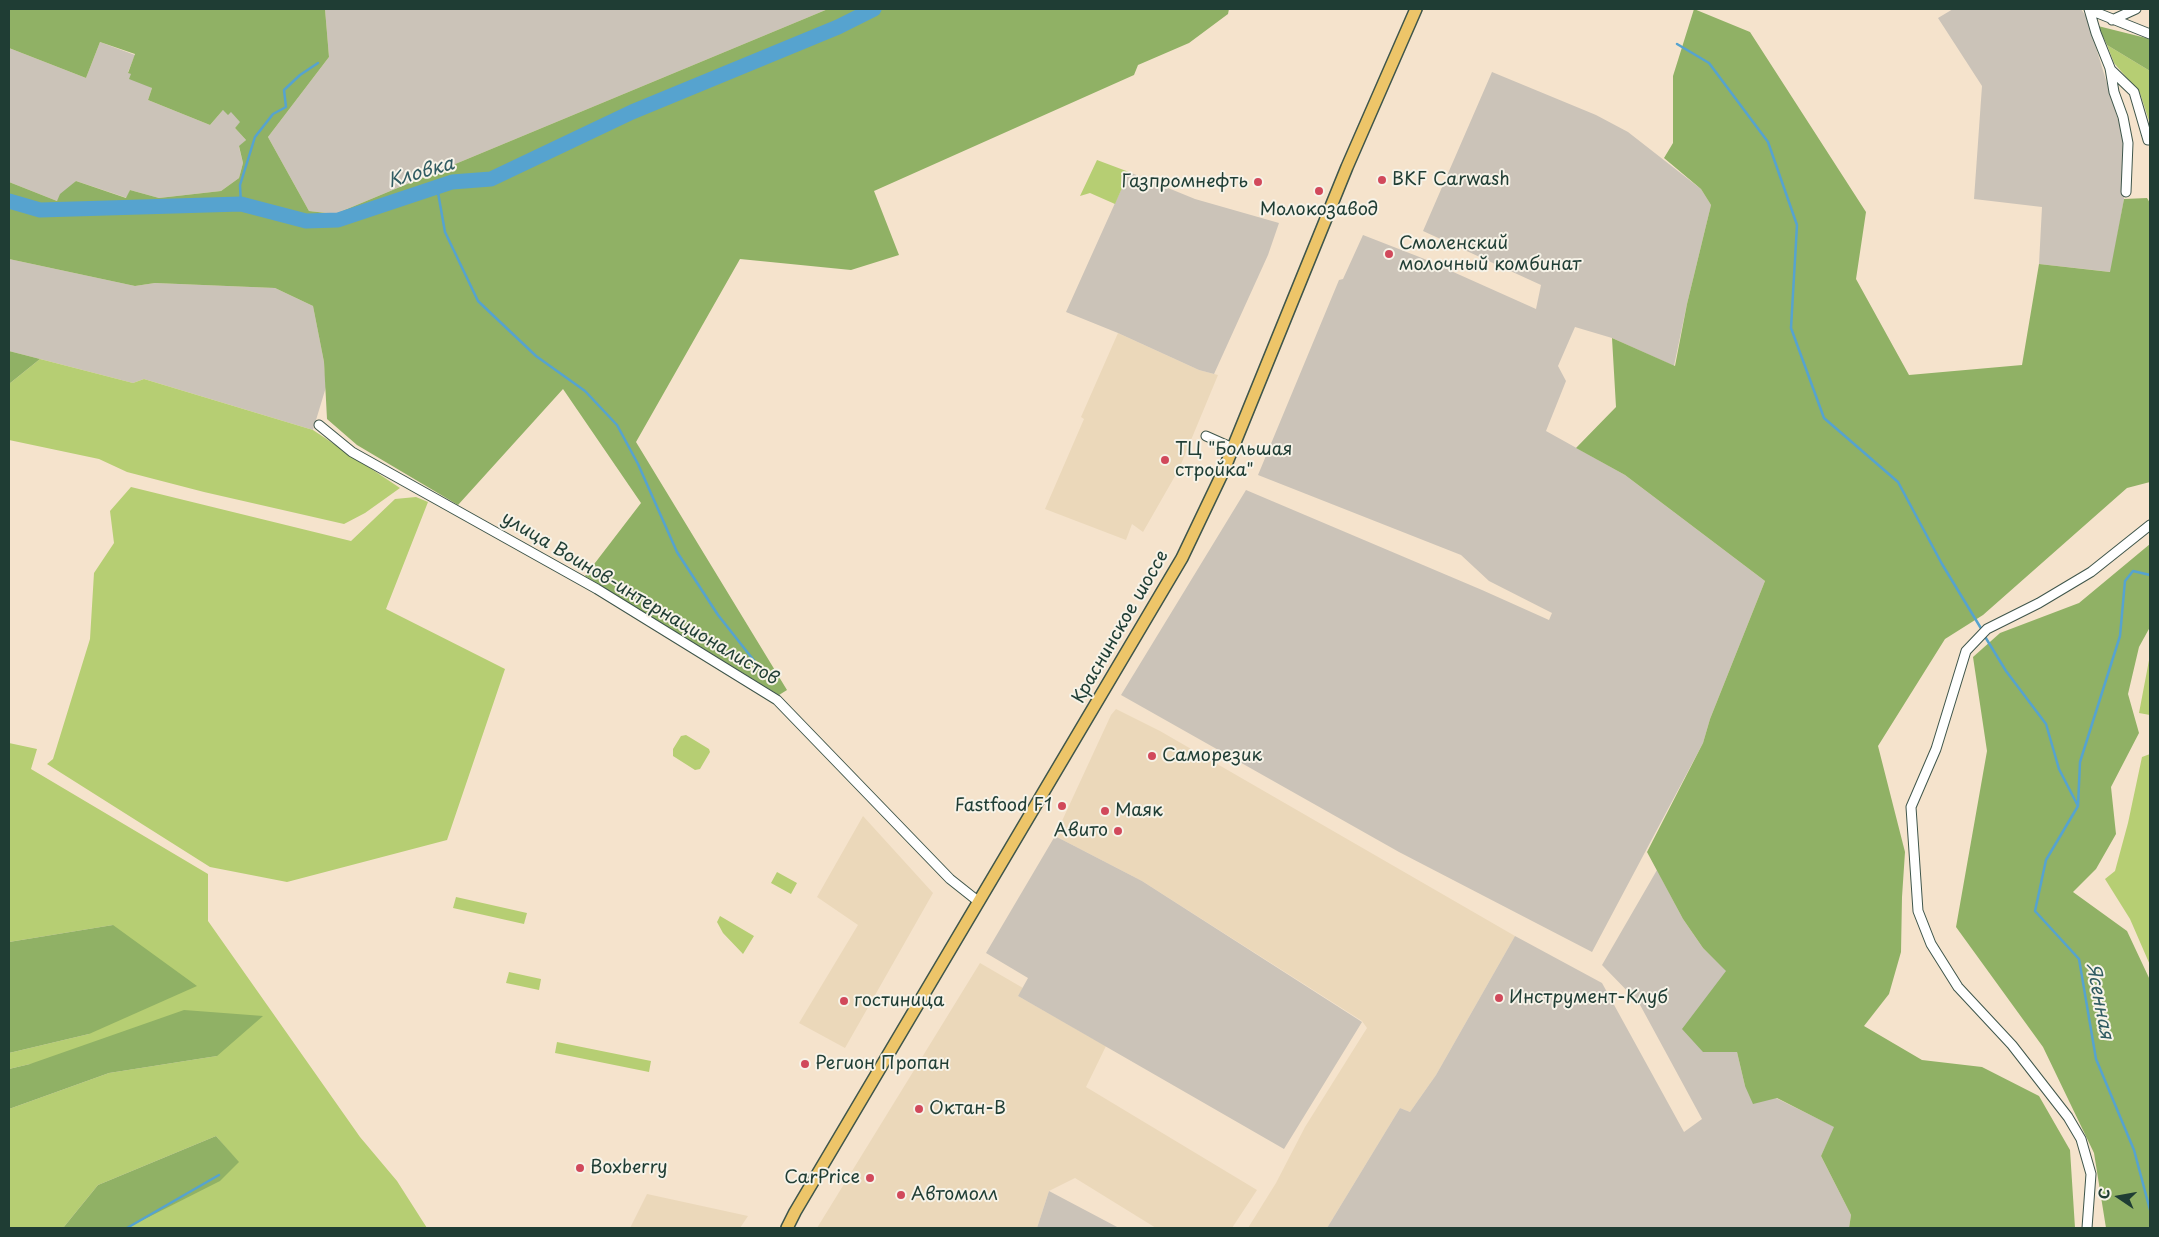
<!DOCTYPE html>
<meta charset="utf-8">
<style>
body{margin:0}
#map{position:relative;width:2159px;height:1237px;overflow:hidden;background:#f5e3cc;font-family:"Playpen Sans",sans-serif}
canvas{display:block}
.frame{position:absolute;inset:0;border:10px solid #1f3d34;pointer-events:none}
.north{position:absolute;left:2094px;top:1172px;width:50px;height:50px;-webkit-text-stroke:4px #f7f3e8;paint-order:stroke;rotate:282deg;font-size:14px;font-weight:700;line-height:20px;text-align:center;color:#1f3d34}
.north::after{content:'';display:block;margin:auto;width:18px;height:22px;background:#1f3d34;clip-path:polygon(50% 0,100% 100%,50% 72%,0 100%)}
</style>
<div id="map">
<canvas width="2159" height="1237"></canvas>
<div class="frame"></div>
<div class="north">С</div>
</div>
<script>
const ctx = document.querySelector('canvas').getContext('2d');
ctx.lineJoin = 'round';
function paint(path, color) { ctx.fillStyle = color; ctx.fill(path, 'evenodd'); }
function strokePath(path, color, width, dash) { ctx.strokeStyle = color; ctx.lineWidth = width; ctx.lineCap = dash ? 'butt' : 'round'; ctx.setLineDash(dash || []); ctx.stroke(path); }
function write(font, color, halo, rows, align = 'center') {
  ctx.font = font + ' "Playpen Sans",sans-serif'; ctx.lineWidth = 4; ctx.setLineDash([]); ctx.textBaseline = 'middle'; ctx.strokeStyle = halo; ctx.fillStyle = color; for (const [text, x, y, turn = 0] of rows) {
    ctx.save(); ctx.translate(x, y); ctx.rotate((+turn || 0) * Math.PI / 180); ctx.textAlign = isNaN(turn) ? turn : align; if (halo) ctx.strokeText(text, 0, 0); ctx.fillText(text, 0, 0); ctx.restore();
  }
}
const built = new Path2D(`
 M1118 333 1199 370 1218 375 1179 469 1143 532 1132 524 1126 540 1045 509 1084 419 1081 417Z
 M1116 709 1160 731 1515 936 1436 1075 1410 1112 1400 1108 1327 1228H1248L1276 1183 1305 1127 1367 1028 1362 1021 1142 881 1055 836 1111 715Z
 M863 816 933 893 845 1048 799 1023 858 925 817 897Z
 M980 963 1023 988 1018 996 1106 1046 1086 1087 1257 1190 1232 1228H1156L1075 1178 1049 1191 1037 1228H817Z
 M647 1194 748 1216 740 1228H630Z`);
const industrial = new Path2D(`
 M325 9H828L335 214 309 211 268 137 329 57Z
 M1953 9H2081L2087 18 2123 136 2124 199 2111 272 2039 264 2042 207 1974 199 1982 86 1938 18Z
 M100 42 135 55 128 72 152 88 148 100 210 125 223 110 231 111 241 122 235 128 246 140 239 147 243 163 239 178 221 191 159 198 130 190 127 198 76 181 57 201 9 182V48L86 78Z
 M1492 72 1596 115 1628 132 1701 189 1711 205 1687 304 1674 366 1612 338 1575 327 1558 366 1566 381 1546 431 1625 475 1765 581 1710 719 1703 743 1592 952 1399 852 1121 695 1246 490 1482 590 1549 620 1552 613 1489 581 1461 555 1258 475 1339 280 1343 279 1363 235 1422 258 1536 309 1541 285 1423 231Z
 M1129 172 1195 199 1279 223 1268 255 1214 374 1199 370 1118 333 1066 312Z
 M9 259 135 286 155 283 275 288 313 306 324 362 326 387 313 430 144 379 133 383 9 351Z
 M1055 836 1142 881 1362 1022 1284 1149 1018 996 1028 978 986 953Z
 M1657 870 1683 919 1703 948 1727 971 1703 1052H1737L1745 1086 1776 1098 1835 1127 1821 1156 1851 1215 1849 1228H1327L1400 1108 1410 1112 1436 1075 1515 936 1602 983 1684 1132 1702 1119 1639 1003 1602 965Z
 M1049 1191 1119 1228H1037Z`);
const green = new Path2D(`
 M2107 45 2150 71V124L2140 93 2114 63Z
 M1097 160 1129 172 1115 204 1090 193 1080 196Z
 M40 359 133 383 144 379 313 430 400 488 365 513 344 524 204 492 127 472 99 459 9 440V384Z
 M131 487 351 541 395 499 416 497 428 502 386 609 505 669 447 840 287 882 210 867 47 764 53 759 90 639 94 573 114 543 110 511Z
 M2150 655V715L2139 713Z
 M686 735 709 749 710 752 700 769 695 770 673 756V749L681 736Z
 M9 743 37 749 31 769 208 874V921L360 1137 397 1181 427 1228H127L238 1162 216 1136 98 1185 63 1228H9V1109L109 1073 217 1056 30 1064 9 1069V1053L89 1034 113 925 9 942Z
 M2150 754V965L2130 919 2105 879 2115 871 2128 823 2142 757Z
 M777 872 797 883 791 894 771 883Z
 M456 897 527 913 524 924 453 908Z
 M720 916 754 936 743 954 723 933 717 922Z
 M509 972 541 979 539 990 506 983Z
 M557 1042 651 1061 649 1072 555 1053Z`);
const forest = new Path2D(`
 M9 9H325L329 57 268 137 309 211 335 214 828 9H1229L1228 14 1189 43 1138 65 1134 75 874 191 899 255 851 270 740 259 636 442 787 690 779 695 585 576 641 503 563 389 458 505 357 445 327 419 324 362 313 306 275 288 155 283 135 286 9 259V182L57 201 60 194 76 181 126 198 130 190 159 198 221 191 239 178 243 163 239 146 246 140 235 128 240 122 231 112 228 115 223 110 210 125 148 100 152 88 129 79 131 74 128 73 135 54 100 42 86 78 9 48Z
 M1694 9 1750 32 1866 212 1856 279 1909 375 2022 365 2039 264 2110 272 2124 199 2147 198 2150 203V482L2127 488 1983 615 1945 639 1878 746 1905 852 1902 897 1901 952 1889 994 1864 1026 1922 1060 1982 1067 2039 1096 2070 1150 2075 1228H1849L1851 1215 1821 1156 1834 1127 1777 1098 1753 1104 1745 1086 1737 1052H1703L1682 1029 1726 971 1703 948 1683 919 1647 852 1703 743 1710 719 1765 581 1625 475 1576 448 1616 407 1612 338 1675 366 1687 304 1711 205 1701 189 1664 158 1673 143V76Z
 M2098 26 2150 39V71L2107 45Z
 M9 351 40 359 9 384Z
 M2150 544V627L2139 647 2128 694 2139 733 2111 787 2116 834 2096 869 2073 892 2127 931 2150 980V1228H2106L2094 1153 2043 1047 1956 927 1987 751 1973 657 2000 633 2079 603Z
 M113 925 197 986 89 1034 9 1053V942Z
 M184 1010 263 1016 217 1056 109 1073 9 1109V1069L30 1064Z
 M216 1136 239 1162 220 1181 127 1228H63L98 1185Z`);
const stream = new Path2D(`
 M1677 44 1709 63 1768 142 1797 225 1791 328 1824 418 1898 482 1942 564 1982 630
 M437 187 445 232 478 301 536 356 585 391 617 425 638 464 677 552 718 615 763 672
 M241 204 240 185 255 137 273 114 286 107 284 90 300 75 318 63
 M2150 575 2133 571 2125 581 2120 636 2080 762 2078 806 2046 860 2035 911 2079 959 2096 1059 2134 1150 2150 1210
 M1984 635 2006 671 2046 724 2059 769 2078 806
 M127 1228 219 1175`);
const river = new Path2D(`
 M9 201 40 210 241 204 306 221 338 220 452 182 491 179 632 112 838 27 874 9`);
const minor = new Path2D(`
 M2089 9 2096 33 2110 68 2114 92 2123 117 2128 143 2126 192
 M2090 10 2150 34
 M2112 20 2136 9
 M2110 69 2134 92 2148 140H2150
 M319 425 352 452 597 589 777 700 950 879 979 902
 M1206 436 1233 448
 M2087 1228 2091 1174 2081 1139 2068 1117 2012 1045 1958 987 1931 944 1918 911 1911 807 1936 749 1966 651 1987 629 2039 603 2091 572 2150 525`);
const major = new Path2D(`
 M787 1228 795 1212 1182 558 1223 472 1347 167 1416 9`);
const markers = [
 [1382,180,5,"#d1495b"],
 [1258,182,5,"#d1495b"],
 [1319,191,5,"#d1495b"],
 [1389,254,5,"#d1495b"],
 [1165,460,5,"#d1495b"],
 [1152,756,5,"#d1495b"],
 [1062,806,5,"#d1495b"],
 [1105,811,5,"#d1495b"],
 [1118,831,5,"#d1495b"],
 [1499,998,5,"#d1495b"],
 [844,1001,5,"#d1495b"],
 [805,1064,5,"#d1495b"],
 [919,1109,5,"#d1495b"],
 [580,1168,5,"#d1495b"],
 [870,1178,5,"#d1495b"],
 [901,1195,5,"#d1495b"]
];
const poiNames = [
 ["BKF Carwash",1392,180],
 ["Газпромнефть",1248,182,"right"],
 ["Молокозавод",1319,210,"center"],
 ["Смоленский",1399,244],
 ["молочный комбинат",1399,265],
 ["ТЦ \"Большая",1175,450],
 ["стройка\"",1175,471],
 ["Саморезик",1162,756],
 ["Fastfood F1",1052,806,"right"],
 ["Маяк",1115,811],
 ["Авито",1108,831,"right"],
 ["Инструмент-Клуб",1509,998],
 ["гостиница",854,1001],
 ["Регион Пропан",815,1064],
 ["Октан-В",929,1109],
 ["Boxberry",590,1168],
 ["CarPrice",860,1178,"right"],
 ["Автомолл",911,1195]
];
const streetNames = [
 ["улица Воинов-интернационалистов",640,599,31],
 ["Краснинское шоссе",1121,627,-60]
];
const waterNames = [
 ["Кловка",421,173,-16],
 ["Ясенная",2099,1001,79]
];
paint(built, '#ebd8ba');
paint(industrial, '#cbc3b8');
paint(green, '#b6ce73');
paint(forest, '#90b165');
strokePath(stream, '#56a3cf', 2.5);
strokePath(river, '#56a3cf', 15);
strokePath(minor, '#3f564b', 11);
strokePath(major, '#3f564b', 14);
strokePath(minor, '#fff', 9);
strokePath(major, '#edc569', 11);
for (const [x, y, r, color] of markers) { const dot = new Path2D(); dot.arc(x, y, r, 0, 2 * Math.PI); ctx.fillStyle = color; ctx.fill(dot); strokePath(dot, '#f7f3e8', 2); }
write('18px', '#1f3d34', '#f7f3e8', poiNames, 'left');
write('18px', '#1f3d34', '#f7f3e8', streetNames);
write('italic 19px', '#305c62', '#f7f3e8', waterNames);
</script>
